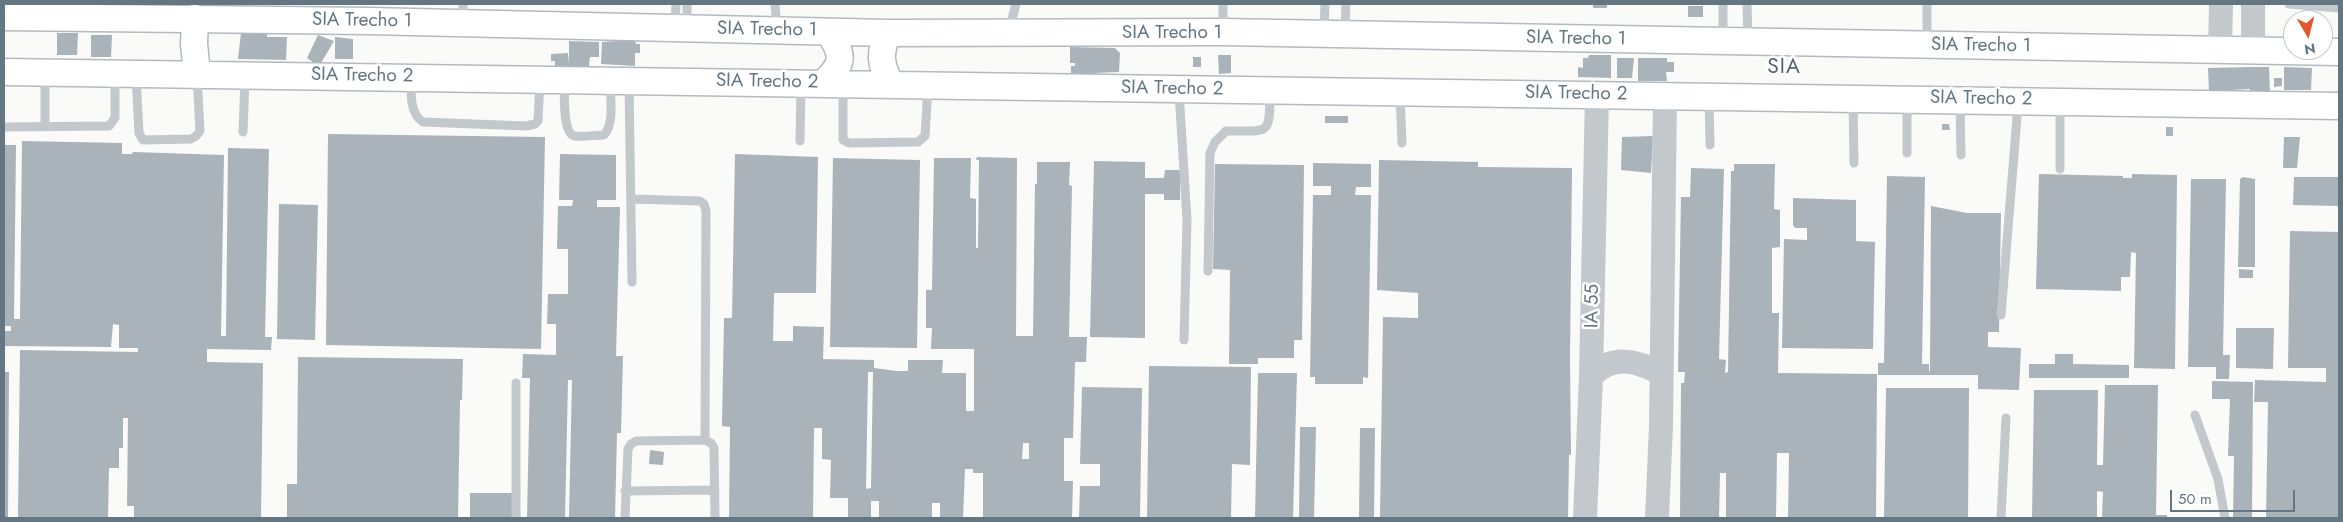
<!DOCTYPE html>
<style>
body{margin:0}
#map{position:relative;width:2343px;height:522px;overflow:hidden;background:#fafaf8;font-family:Jost,sans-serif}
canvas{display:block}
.frame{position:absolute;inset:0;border:5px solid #657683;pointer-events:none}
.north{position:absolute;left:2283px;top:10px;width:50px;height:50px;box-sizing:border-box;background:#fff;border:1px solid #c1c8cd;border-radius:50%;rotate:172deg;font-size:14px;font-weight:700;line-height:20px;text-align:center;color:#657683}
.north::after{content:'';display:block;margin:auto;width:18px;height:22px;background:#e4572e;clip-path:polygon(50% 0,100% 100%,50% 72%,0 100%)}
.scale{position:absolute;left:2170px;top:490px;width:125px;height:22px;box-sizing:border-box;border:2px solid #657683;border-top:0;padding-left:6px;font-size:15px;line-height:18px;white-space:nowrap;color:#657683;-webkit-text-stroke:4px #fff;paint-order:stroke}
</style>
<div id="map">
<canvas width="2343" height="522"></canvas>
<div class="frame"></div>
<div class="north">N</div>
<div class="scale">50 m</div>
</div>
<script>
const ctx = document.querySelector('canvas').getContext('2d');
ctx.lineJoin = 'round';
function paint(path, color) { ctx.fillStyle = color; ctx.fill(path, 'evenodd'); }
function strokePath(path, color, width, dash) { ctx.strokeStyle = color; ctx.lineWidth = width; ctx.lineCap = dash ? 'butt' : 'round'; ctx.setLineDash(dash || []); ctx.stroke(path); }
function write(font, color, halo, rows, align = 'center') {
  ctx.font = font + ' Jost,sans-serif'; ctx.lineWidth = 5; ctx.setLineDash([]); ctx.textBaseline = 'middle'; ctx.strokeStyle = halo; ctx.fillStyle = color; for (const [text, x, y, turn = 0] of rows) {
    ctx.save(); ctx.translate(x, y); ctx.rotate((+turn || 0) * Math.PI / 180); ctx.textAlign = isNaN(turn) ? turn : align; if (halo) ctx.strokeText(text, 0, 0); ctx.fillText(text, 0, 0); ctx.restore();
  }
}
const building = new Path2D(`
 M1593 4H1607V8H1593Z
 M1688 6H1703V17H1688Z
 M57 33H78L77 55H57Z
 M241 33H267V37H287L286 60 238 59Z
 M91 35H112L111 57H91Z
 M318 35 334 41 321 63H314L307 58Z
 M335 37 353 39V59H335Z
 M569 41 599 42V57H590L589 66H555V61H551V54L568 53 569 64Z
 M618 41H635L636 44H640V53H635V66L601 64 602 42Z
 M1070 47 1115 48 1120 53 1119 72 1095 73V75L1071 73V66H1075V63H1070Z
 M1218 55H1231V73L1219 74Z
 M1589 55H1611V78L1578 77V67L1583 68V58H1588Z
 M1193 57H1201V67H1193Z
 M1617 58H1634L1632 78H1617Z
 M1638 58H1667V62H1674V72H1666L1667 81H1638Z
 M2250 67H2269L2270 92H2250V89L2209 91 2208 68Z
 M2284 67 2312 68 2311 90H2284Z
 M2274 78H2282V86L2274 87Z
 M1325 116H1348V123H1325Z
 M1942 124H1949L1950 130H1942Z
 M2166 127H2173V136H2166Z
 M328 134 545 137 541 349 326 345Z
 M1653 136 1651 173 1621 170 1622 137Z
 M2284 137H2300L2297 168H2283Z
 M22 141 122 143V154H132L133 152 224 155 221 336H226L228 148 269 149 265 337H272L271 350 207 349V362L263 363 261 518H134V506H127L128 418H123V448H119V468H109L108 518H18L20 350 138 352V348H119V325L113 324 111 347 4 346V331H11V326H4V145H16L14 319H20Z
 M560 154 616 155V200H597V207H620L616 356H623L621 433H617L615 518H569L572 380H568L565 518H527L530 378H522L523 354 556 355V324H547L548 294H568V249H557L558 206H572L573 200H559Z
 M735 154 818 157 816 293H774L773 341H793V326L824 327 823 359 874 360V368L897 371H908V360H943L942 373H966V411H974V349H931L932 328H926V290H932L934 158H971L970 198 976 199V248H978L979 160H976L977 157 1017 158 1016 336H1033L1035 184H1037V162H1070L1069 185 1072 186 1069 337H1087L1086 362H1075L1073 438H1064V481H1073L1072 518H983V473H973V469H965L963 518H940V503H932V518H879V501H871V518H848V498H830L831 460 822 459V428H814L813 518H729L730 427 722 426 724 318H732ZM868 372H873L871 488 866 489ZM1023 443H1029V459H1022Z
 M833 158 920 160 917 348 830 347Z
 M1379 160 1478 162V167L1572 168 1570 358 1571 455H1569L1568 518H1380L1383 317 1418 318V293L1377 290Z
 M1094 161 1145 162V178H1164L1165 170H1180V200H1164V194H1145V338L1090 337Z
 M1313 163 1371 164V187H1356L1355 195H1371L1368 378 1363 377V384H1315V377H1310L1313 195H1331V186H1313Z
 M1215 164 1304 165 1302 340H1294V358H1258V364H1229L1230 270 1213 269Z
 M1734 164H1775L1774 209 1780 210V247L1772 248V313H1779L1778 373 1877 374 1876 518H1788L1789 453H1777L1776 518H1726V473H1720L1719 518H1680L1681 383H1684L1685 372H1678L1681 197H1690L1691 168 1724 169 1719 359 1726 360 1725 373 1728 372 1731 171H1734Z
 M2039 174 2123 176V178H2132V174L2177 175 2175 369 2134 368 2136 253 2131 252 2130 277H2121V291L2036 289Z
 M1887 176 1925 177 1922 364H1929V371L1930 372 1931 206 1967 213H2001L1999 332H1988V347L2021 348 2019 390 1978 389V375H1878V363H1884Z
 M2243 177 2255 179V267H2238L2240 179Z
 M2294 177H2339V206L2293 205Z
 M2191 179H2226L2223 355H2230L2229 379H2216V367H2188Z
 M1793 198 1856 200V241L1875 242 1873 349 1782 348 1784 239 1807 240V228H1795L1793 225Z
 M279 204 318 205 315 340 277 339Z
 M2290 231 2339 232V518H2266L2268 402H2254L2255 380 2326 382V368H2288Z
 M2239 269 2253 270V278H2239Z
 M2236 328H2274L2273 369 2236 368Z
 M2055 354H2073V364L2129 365V378H2029V364H2055Z
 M298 357 463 359 462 400H460L458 518H287V484H297Z
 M1149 366 1251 367 1250 465 1232 464 1231 518H1147Z
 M4 372H9L8 518H4Z
 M1258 373H1297L1293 518H1255Z
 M2212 381 2253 382 2252 518H2233L2234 456H2228L2230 399H2212Z
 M2105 385H2158L2156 515H2167V518H2102L2103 492 2097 491V518H2032L2034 390H2098L2097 465H2103Z
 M1082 387 1142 388 1140 518H1079L1080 486H1100V464H1080Z
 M1886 388H1969L1968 518H1884Z
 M1300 427H1316L1314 518H1299Z
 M1360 428H1375L1374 518H1359Z
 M650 450 664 452 663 465 649 464Z
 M470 493H512V518H470Z`);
const service = new Path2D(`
 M775 4 777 28
 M1747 4 1748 39
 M1927 4V43
 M2289 4 2339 8
 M463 20V4
 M675 25 676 4
 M687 26V4
 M1009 30 1016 4
 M1223 30V4
 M1324 31 1325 4
 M1345 31 1346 4
 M1723 39V4
 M136 76 139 133 143 140 191 139 196 136 200 131 197 76
 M411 80C411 95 410 114 423 122L526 126 535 124 538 121 540 81
 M629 83 632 282
 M564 84C565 95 562 134 575 136 584 137 595 135 604 135 615 123 610 97 610 82
 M843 87V140L849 143 918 142 925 136 928 87
 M1179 92 1187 220 1184 340
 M1400 94 1402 143
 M1709 98 1710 145
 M1853 100 1854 163
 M1960 104 1961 155
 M45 126V75
 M4 127 109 126 115 118V76
 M243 132 245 78
 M800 141 801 86
 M1907 153V103
 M2060 169V103
 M631 199 700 201 704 204 706 211 705 440
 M1208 271 1210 153 1215 142 1226 131C1268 130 1270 138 1270 93
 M2001 315 2018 105
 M2195 415 2218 479 2225 518
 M625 491 715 490
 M516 518V383
 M625 518 628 449 631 444 636 441 705 440 711 443 714 448 715 518
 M2001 518 2006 418`);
const tertiary = new Path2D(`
 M2253 4V50
 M2220 51 2221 4
 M1591 377C1611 354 1637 360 1661 374
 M1585 518 1591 377 1597 94
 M1657 518 1661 426 1665 95`);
const secondary = new Path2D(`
 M4 17 369 21 888 33 1223 32 2339 52
 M195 18 194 44 197 73
 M888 33C879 53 880 65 891 84
 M4 72 2339 106
 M824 83C844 63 844 56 829 32`);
const streetNames = [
 ["SIA Trecho 1",362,21,1],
 ["SIA Trecho 1",767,30,1],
 ["SIA Trecho 1",1172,33],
 ["SIA Trecho 1",1576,39,1],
 ["SIA Trecho 1",1981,46,1],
 ["SIA Trecho 2",362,76,1],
 ["SIA Trecho 2",767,82,1],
 ["SIA Trecho 2",1172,89,1],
 ["SIA Trecho 2",1576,94,1],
 ["SIA Trecho 2",1981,99,1],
 ["IA 55",1593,306,-89]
];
const quarterNames = [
 ["SIA",1784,68]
];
paint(building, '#aab3b9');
strokePath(secondary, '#b3babf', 29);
strokePath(service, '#c3c8cc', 9);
strokePath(tertiary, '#c3c8cc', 24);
strokePath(secondary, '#fff', 26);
write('19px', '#657683', '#fff', streetNames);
ctx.letterSpacing = '1px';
write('21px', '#57646e', '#fff', quarterNames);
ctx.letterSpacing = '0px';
</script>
